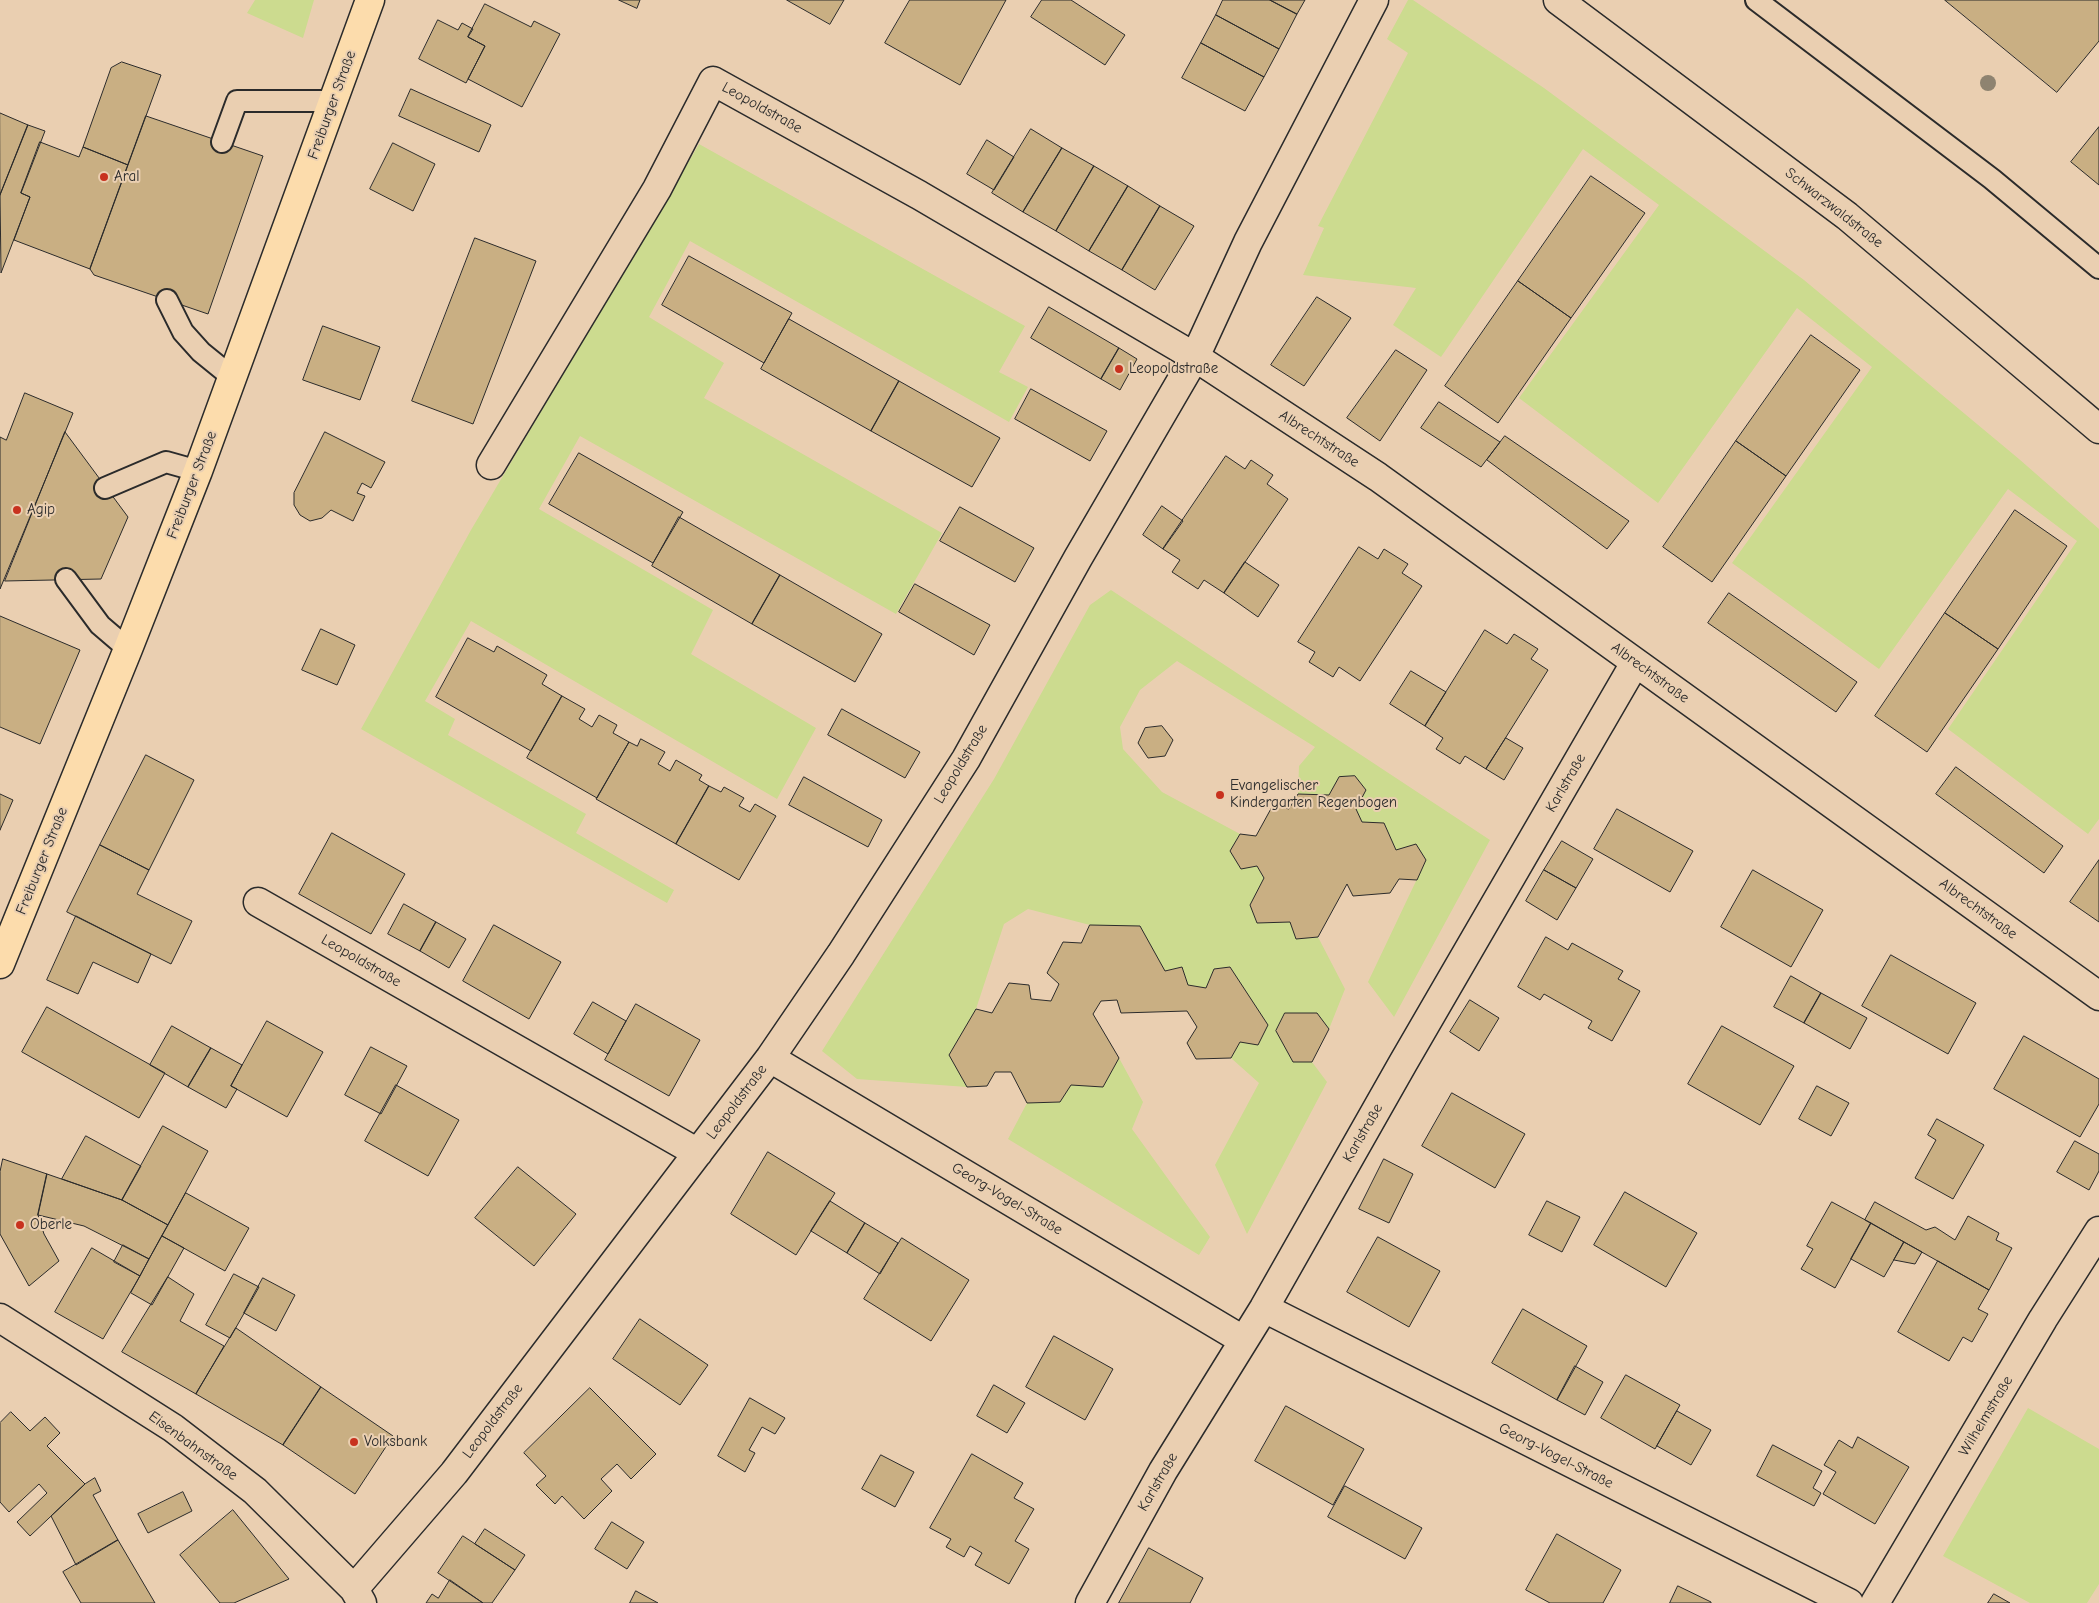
<!DOCTYPE html>
<meta charset="utf-8">
<style>
body{margin:0}
canvas{display:block;background:#eacfb1}
</style>
<canvas width="2099" height="1603"></canvas>
<script>
const ctx = document.querySelector('canvas').getContext('2d');
ctx.lineJoin = 'round';
function paint(path, color) { ctx.fillStyle = color; ctx.fill(path, 'evenodd'); }
function strokePath(path, color, width, dash) { ctx.strokeStyle = color; ctx.lineWidth = width; ctx.lineCap = dash ? 'butt' : 'round'; ctx.setLineDash(dash || []); ctx.stroke(path); }
function write(font, color, halo, rows, align = 'center') {
  ctx.font = font + ' "Comic Neue",sans-serif'; ctx.lineWidth = 4; ctx.setLineDash([]); ctx.textBaseline = 'middle'; ctx.strokeStyle = halo; ctx.fillStyle = color; for (const [text, x, y, turn = 0] of rows) {
    ctx.save(); ctx.translate(x, y); ctx.rotate((+turn || 0) * Math.PI / 180); ctx.textAlign = isNaN(turn) ? turn : align; if (halo) ctx.strokeText(text, 0, 0); ctx.fillText(text, 0, 0); ctx.restore();
  }
}
const green = new Path2D(`
 M255 0H314L303 38 247 13Z
 M1408 0H1413L1544 88 1804 280 2019 459 2099 529V819L2088 834 1948 729 2077 541 2008 489 1879 669 1732 563 1872 367 1797 308 1658 503 1519 398 1659 205 1583 149 1441 357 1393 325 1416 288 1303 275 1324 228 1318 226 1408 53 1387 39Z
 M699 144 1025 326 999 372 1028 387 1009 422 690 241 649 317 724 363 704 398 942 533 896 614 580 436 539 509 713 610 691 654 816 728 777 799 471 621 425 701 455 719 448 735 586 814 576 833 674 890 667 903 361 729 471 530Z
 M1111 590 1490 840 1394 1017 1368 982 1426 860 1416 844 1396 850 1384 823 1362 822 1356 809 1366 790 1355 776 1339 777 1329 795 1298 794 1299 766 1315 747 1177 661 1140 690 1120 727 1123 749 1162 792 1240 834 1230 851 1241 869 1257 866 1264 878 1250 905 1257 923 1290 922 1296 939 1318 937 1345 989 1329 1029 1317 1013H1285L1276 1031 1293 1062H1312L1327 1082 1247 1234 1215 1165 1259 1083 1231 1058 1240 1042 1268 1025 1230 967 1214 969 1206 988 1188 985 1182 967 1165 971 1090 925 1028 909 1004 924 976 1009 967 1087 857 1079 822 1051 994 779 1090 605Z
 M1119 1058 1143 1102 1132 1129 1210 1237 1199 1255 1008 1139 1027 1103 1060 1102 1071 1085 1103 1087Z
 M2028 1408 2099 1449V1584L2087 1603H2030L1943 1556Z`);
const building = new Path2D(`
 M619 0H640L637 8Z
 M787 0H844L830 24Z
 M910 0H1006L960 85 885 43Z
 M1042 0H1071L1125 35 1105 65 1031 17Z
 M1223 0H1270L1297 14 1279 49 1216 15Z
 M1270 0H1305L1297 14Z
 M1945 0H2099V41L2057 92Z
 M485 4 531 27 534 21 560 34 522 107 468 79 485 46 468 37Z
 M1216 15 1279 49 1264 77 1201 43Z
 M438 20 458 30 462 23 473 29 468 37 485 46 466 83 419 59Z
 M1201 43 1264 77 1245 111 1182 78Z
 M122 62 161 75 128 165 83 147 111 68Z
 M411 89 491 125 479 152 399 116Z
 M0 113 28 125 0 195Z
 M146 116 263 156 208 314 94 275 90 269Z
 M28 125 45 131 21 193 30 197 1 273 0 195Z
 M2099 127V185L2071 162Z
 M1031 129 1062 148 1023 212 992 193Z
 M987 140 1014 157 994 190 967 174Z
 M40 142 79 157 83 147 128 165 90 269 14 240 30 197 21 193Z
 M393 143 435 164 413 211 370 189Z
 M1062 148 1094 166 1056 231 1023 212Z
 M1094 166 1128 186 1089 251 1056 231Z
 M1591 176 1645 213 1571 318 1518 281Z
 M1128 186 1160 206 1122 270 1089 251Z
 M1160 206 1194 226 1155 290 1122 270Z
 M475 238 536 261 473 424 412 401Z
 M689 256 792 313 764 363 662 305Z
 M1518 281 1571 318 1498 423 1445 386Z
 M1317 297 1351 318 1304 386 1271 365Z
 M1049 307 1119 348 1101 379 1031 338Z
 M789 319 899 381 871 431 761 369Z
 M323 326 380 347 360 400 303 380Z
 M1811 335 1860 370 1786 476 1736 441Z
 M1119 348 1137 359 1120 390 1101 379Z
 M1396 350 1427 370 1380 441 1347 418Z
 M899 381 1000 438 972 487 871 431Z
 M1031 389 1107 431 1090 461 1015 419Z
 M25 393 73 413 0 589V437L6 440Z
 M1439 402 1500 442 1481 467 1421 428Z
 M65 432 128 517 101 579 5 581Z
 M325 432 385 462 371 488 362 483 357 493 365 496 353 521 331 510 322 518 310 521 300 515 294 505V493Z
 M1505 436 1629 521 1607 549 1487 460Z
 M1736 441 1786 476 1712 582 1663 547Z
 M579 453 683 512 653 563 549 504Z
 M1226 456 1245 469 1251 460 1273 475 1267 484 1288 499 1224 593 1204 580 1198 589 1172 572 1180 560 1163 549Z
 M1162 506 1183 521 1163 549 1143 535Z
 M960 507 1034 548 1015 582 940 541Z
 M2015 510 2067 546 1998 649 1945 613Z
 M679 517 780 575 752 624 652 566Z
 M1359 547 1378 559 1384 549 1408 564 1402 573 1422 586 1360 681 1339 667 1333 677 1309 662 1315 652 1298 642Z
 M1245 562 1279 585 1258 617 1224 593Z
 M780 575 882 634 855 682 752 624Z
 M915 584 990 625 974 655 899 612Z
 M1729 593 1857 682 1836 712 1708 623Z
 M1945 613 1998 649 1927 752 1875 716Z
 M0 616 80 650 40 744 0 727Z
 M321 629 355 645 337 685 302 670Z
 M1485 630 1507 644 1514 634 1538 649 1531 659 1548 670 1486 769 1465 756 1460 764 1436 749 1443 738 1425 726Z
 M468 638 494 652 497 646 547 675 542 684 562 696 531 751 436 697Z
 M1411 671 1446 692 1425 726 1390 704Z
 M562 696 585 709 579 719 592 727 599 715 617 725 613 733 629 742 597 798 527 758Z
 M842 709 920 752 905 778 828 735Z
 M1162 726 1173 740 1165 756 1148 758 1138 743 1145 728Z
 M1506 738 1523 748 1504 780 1486 769Z
 M641 739 665 752 658 764 670 771 676 760 702 775 699 780 709 786 676 844 596 799 629 742 637 746Z
 M146 755 194 780 149 870 100 845Z
 M1956 767 2063 846 2044 873 1936 794Z
 M1355 776 1366 790 1356 809 1362 822 1384 823 1396 850 1416 844 1426 860 1417 880 1399 879 1390 893 1353 896 1347 884 1318 937 1296 939 1290 922 1257 923 1250 905 1264 878 1257 866 1241 869 1230 851 1240 834 1256 836 1273 805 1289 809 1298 794 1329 795 1339 777Z
 M804 777 882 820 868 847 789 805Z
 M709 786 721 792 724 787 744 798 739 806 750 812 755 804 776 816 739 880 676 844Z
 M0 794 13 800 0 830Z
 M1617 809 1693 851 1670 892 1594 849Z
 M332 833 405 874 371 934 299 894Z
 M1562 841 1593 859 1576 888 1544 870Z
 M100 845 149 870 137 894 192 921 171 964 67 912Z
 M2099 860V922L2070 902Z
 M1544 870 1576 888 1557 920 1526 901Z
 M1753 870 1823 910 1791 967 1721 927Z
 M404 904 436 922 420 951 388 934Z
 M76 916 151 954 138 983 93 962 78 994 47 980Z
 M436 922 466 939 449 968 420 951Z
 M494 925 561 962 529 1019 463 981Z
 M1090 925 1140 926 1165 971 1182 967 1188 985 1206 988 1214 969 1230 967 1268 1025 1258 1045 1240 1042 1231 1058 1196 1059 1187 1043 1197 1027 1187 1011 1121 1013 1117 1000 1101 1001 1093 1014 1119 1058 1103 1087 1071 1085 1060 1102 1027 1103 1011 1072H995L987 1086 967 1087 949 1055 976 1009 992 1013 1009 983 1029 985 1031 999 1051 1001 1059 984 1047 973 1063 942 1081 943Z
 M1546 937 1568 950 1572 943 1623 971 1618 979 1640 991 1612 1041 1588 1028 1592 1021 1544 994 1540 1000 1518 987Z
 M1891 955 1976 1003 1948 1054 1862 1006Z
 M1791 976 1821 993 1804 1023 1774 1007Z
 M1821 993 1867 1018 1850 1049 1804 1023Z
 M1470 1000 1499 1018 1479 1051 1450 1032Z
 M593 1002 626 1021 608 1054 574 1034Z
 M636 1004 700 1040 669 1096 605 1060Z
 M47 1007 165 1073 139 1118 22 1052Z
 M1285 1013H1317L1329 1029 1312 1062H1293L1276 1031Z
 M267 1021 323 1052 287 1117 231 1086Z
 M172 1026 211 1048 188 1087 150 1065Z
 M1722 1026 1794 1066 1760 1125 1688 1084Z
 M2024 1036 2099 1079V1104L2080 1137 1994 1089Z
 M371 1047 407 1066 381 1114 345 1095Z
 M211 1048 242 1065 231 1086 237 1089 226 1108 188 1087Z
 M396 1085 459 1120 428 1176 365 1141Z
 M1817 1086 1849 1103 1831 1136 1799 1119Z
 M1452 1093 1525 1134 1495 1188 1422 1146Z
 M1937 1119 1984 1145 1953 1199 1915 1178 1936 1140 1928 1135Z
 M163 1126 208 1151 168 1225 122 1200Z
 M86 1136 141 1166 122 1200 62 1179Z
 M2075 1141 2099 1154V1171L2089 1190 2057 1172Z
 M768 1152 835 1193 796 1255 731 1214Z
 M3 1159 47 1174 38 1215 44 1234 59 1261 29 1286 0 1234V1172Z
 M1384 1159 1413 1174 1389 1223 1359 1209Z
 M518 1167 576 1214 534 1266 475 1218Z
 M47 1174 122 1200 168 1225 149 1259 84 1226 38 1215Z
 M1625 1192 1697 1233 1666 1287 1594 1245Z
 M186 1193 249 1228 225 1271 162 1236Z
 M830 1201 865 1223 847 1253 811 1231Z
 M1547 1201 1580 1217 1562 1252 1529 1235Z
 M1832 1202 1871 1223 1835 1288 1801 1269 1813 1249 1807 1246Z
 M1875 1202 1926 1230 1935 1227 1955 1240 1968 1216 1999 1233 1996 1240 2012 1248 1989 1290 1865 1220Z
 M865 1223 898 1243 880 1274 847 1253Z
 M1871 1223 1904 1242 1884 1277 1851 1259Z
 M162 1236 184 1248 152 1305 131 1293Z
 M1378 1237 1440 1271 1409 1327 1347 1292Z
 M902 1238 969 1280 931 1341 864 1299Z
 M1904 1242 1922 1252 1915 1264 1894 1260Z
 M123 1245 149 1259 140 1276 114 1262Z
 M92 1248 140 1276 103 1339 55 1312Z
 M1938 1261 1989 1290 1978 1309 1988 1314 1972 1342 1963 1337 1949 1361 1898 1332Z
 M234 1274 259 1287 230 1338 206 1325Z
 M168 1277 194 1294 180 1321 224 1346 196 1394 122 1352Z
 M263 1278 295 1295 276 1331 244 1313Z
 M1523 1309 1587 1346 1557 1400 1492 1363Z
 M640 1319 708 1365 680 1405 613 1359Z
 M236 1328 321 1387 283 1445 196 1394Z
 M1054 1336 1113 1369 1085 1420 1026 1387Z
 M1575 1366 1603 1382 1585 1415 1557 1400Z
 M1626 1375 1680 1405 1655 1449 1601 1418Z
 M994 1385 1025 1403 1007 1433 977 1416Z
 M321 1387 393 1436 355 1494 283 1445Z
 M590 1388 656 1454 631 1479 617 1464 601 1479 612 1491 584 1519 562 1496 555 1504 536 1485 546 1476 524 1453Z
 M750 1398 785 1418 775 1434 762 1427 749 1450 755 1453 745 1472 718 1456Z
 M1286 1406 1364 1449 1333 1505 1255 1461Z
 M1677 1411 1711 1430 1691 1465 1657 1446Z
 M11 1412 30 1431 45 1417 60 1433 47 1446 85 1484 30 1536 17 1522 47 1493 39 1484 9 1512 0 1502V1423Z
 M1858 1437 1909 1467 1875 1524 1823 1494 1836 1472 1824 1465 1839 1440 1852 1448Z
 M1773 1445 1822 1471 1813 1488 1821 1493 1814 1506 1757 1476Z
 M972 1454 1023 1483 1014 1498 1034 1509 1015 1541 1029 1549 1009 1584 975 1565 982 1553 970 1546 964 1557 946 1547 951 1539 930 1528Z
 M881 1455 914 1472 895 1507 862 1489Z
 M95 1478 101 1491 93 1495 118 1540 76 1565 51 1516 85 1484Z
 M1345 1486 1422 1528 1405 1559 1328 1517Z
 M183 1492 192 1511 148 1533 138 1514Z
 M233 1510 289 1579 234 1603H220L180 1555Z
 M612 1522 644 1542 627 1569 595 1549Z
 M485 1529 525 1555 515 1570 475 1544Z
 M1557 1534 1621 1570 1603 1603H1550L1526 1590Z
 M463 1536 515 1570 492 1603H483L438 1573Z
 M118 1540 155 1603H81L63 1572Z
 M1149 1548 1203 1578 1190 1603H1119Z
 M450 1580 483 1603H426L432 1594 438 1598Z
 M1678 1586 1711 1602V1603H1670Z
 M636 1591 658 1603H630Z
 M1994 1594 2010 1603H1988Z`);
const service = new Path2D(`
 M1756 0 1992 179 2099 268
 M222 142 237 101H333
 M167 300 183 332 201 352 233 378
 M105 488 166 462 198 471
 M66 579 100 625 128 649`);
const minor = new Path2D(`
 M491 465 657 189 713 81 919 195 1195 357 1378 477 2099 996
 M258 902 698 1153
 M770 1058 1243 1340
 M1264 1308 1849 1603
 M0 1318 173 1428 255 1491 354 1589 362 1603
 M354 1589 454 1473 770 1058 841 954 966 759 1078 558 1195 357 1248 242 1374 0
 M1090 1603 1163 1471 1264 1308 1403 1063 1635 663
 M1875 1603 2043 1319 2099 1231`);
const tertiary = new Path2D(`
 M1558 0 1847 216 2099 429`);
const primary = new Path2D(`
 M0 964 128 649 198 471 370 0`);
const trees = [
 [1988,83]
];
const markers = [
 [104,177,5,"#c8321e"],
 [1119,369,5,"#c8321e"],
 [17,510,5,"#c8321e"],
 [1220,795,5,"#c8321e"],
 [20,1225,5,"#c8321e"],
 [354,1442,5,"#c8321e"]
];
const streetNames = [
 ["Freiburger Straße",332,105,-70],
 ["Leopoldstraße",762,108,29],
 ["Schwarzwaldstraße",1834,208,38],
 ["Albrechtstraße",1319,439,33],
 ["Freiburger Straße",192,485,-69],
 ["Albrechtstraße",1650,673,36],
 ["Leopoldstraße",961,764,-59],
 ["Karlstraße",1566,783,-60],
 ["Freiburger Straße",42,861,-68],
 ["Albrechtstraße",1978,909,36],
 ["Leopoldstraße",361,961,30],
 ["Leopoldstraße",737,1102,-53],
 ["Karlstraße",1363,1133,-60],
 ["Georg-Vogel-Straße",1007,1199,31],
 ["Wilhelmstraße",1986,1416,-59],
 ["Leopoldstraße",493,1421,-53],
 ["Eisenbahnstraße",193,1446,36],
 ["Georg-Vogel-Straße",1556,1456,27],
 ["Karlstraße",1158,1482,-60]
];
const poiNames = [
 ["Aral",114,177],
 ["Leopoldstraße",1129,369],
 ["Agip",27,510],
 ["Evangelischer",1230,786],
 ["Kindergarten Regenbogen",1230,803],
 ["Oberle",30,1225],
 ["Volksbank",364,1442]
];
paint(green, '#ccdb8f');
paint(building, '#c9af83');
strokePath(building, '#2b2b2b', 1);
strokePath(service, '#2b2b2b', 24);
strokePath(minor, '#2b2b2b', 31);
strokePath(tertiary, '#2b2b2b', 31);
strokePath(primary, '#2b2b2b', 31);
strokePath(service, '#eacfb1', 20);
strokePath(minor, '#eacfb1', 28);
strokePath(tertiary, '#eacfb1', 28);
strokePath(primary, '#fcdcac', 28);
ctx.fillStyle = '#8e8370';
for (const [x, y] of trees) { ctx.beginPath(); ctx.arc(x, y, 8, 0, 2 * Math.PI); ctx.fill(); }
for (const [x, y, r, color] of markers) { const dot = new Path2D(); dot.arc(x, y, r, 0, 2 * Math.PI); ctx.fillStyle = color; ctx.fill(dot); strokePath(dot, '#eacfb1', 2); }
write('15px', '#2b2b2b', '#eacfb1', streetNames);
write('15px', '#2b2b2b', '#eacfb1', poiNames, 'left');
</script>
